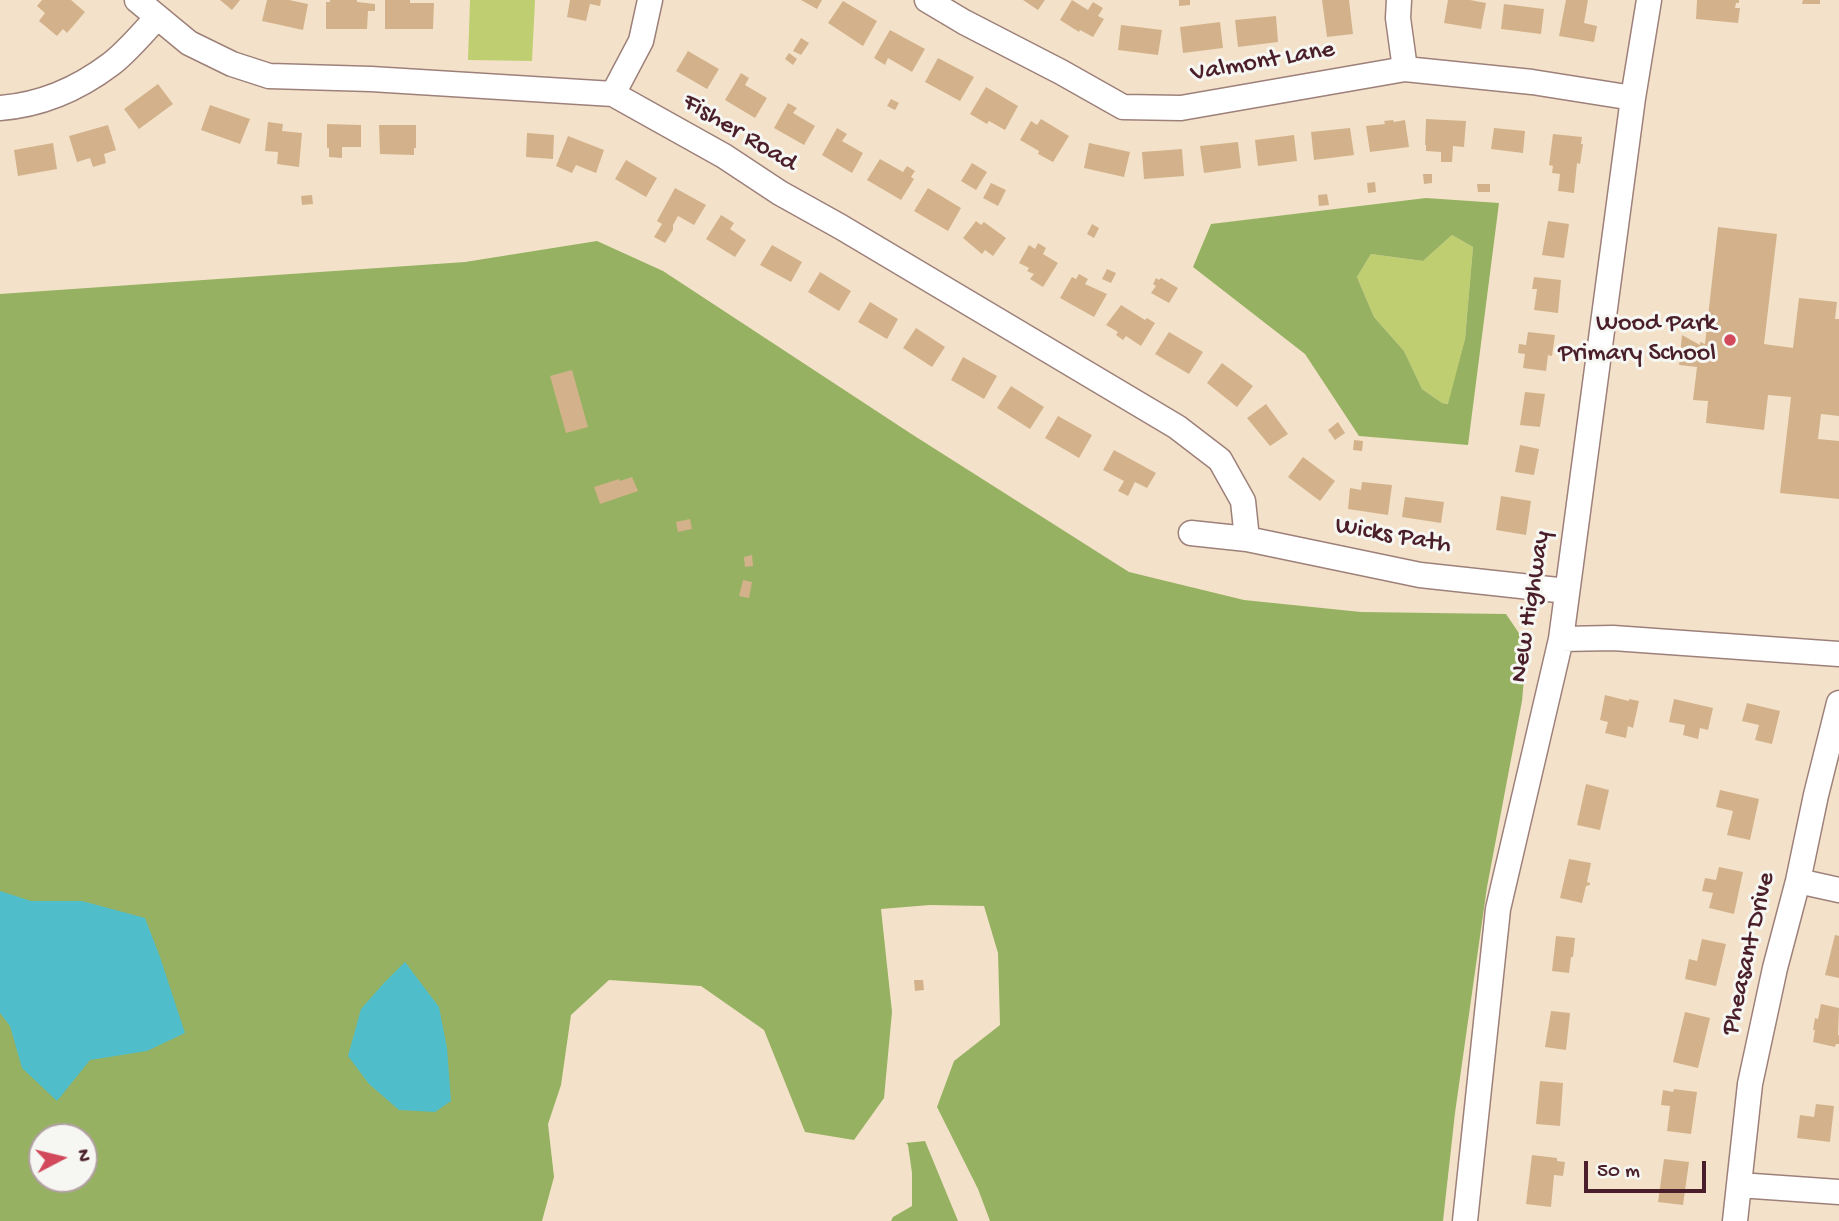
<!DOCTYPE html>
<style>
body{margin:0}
#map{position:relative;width:1839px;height:1221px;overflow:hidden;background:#f3e2c9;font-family:"Gochi Hand",sans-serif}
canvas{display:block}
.north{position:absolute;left:28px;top:1123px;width:70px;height:70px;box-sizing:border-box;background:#f6f6f2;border:2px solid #b1a0a2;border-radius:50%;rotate:83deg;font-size:19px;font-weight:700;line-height:28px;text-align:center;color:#4a1f2b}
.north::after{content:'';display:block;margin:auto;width:24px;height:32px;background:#d1495b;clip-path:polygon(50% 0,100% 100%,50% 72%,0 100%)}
.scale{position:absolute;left:1584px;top:1161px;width:122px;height:32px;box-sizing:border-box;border:4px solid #4a1f2b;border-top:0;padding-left:9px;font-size:21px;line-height:24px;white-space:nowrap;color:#4a1f2b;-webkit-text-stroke:5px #f6f6f2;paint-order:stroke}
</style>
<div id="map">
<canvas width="1839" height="1221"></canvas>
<div class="north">N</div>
<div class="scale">50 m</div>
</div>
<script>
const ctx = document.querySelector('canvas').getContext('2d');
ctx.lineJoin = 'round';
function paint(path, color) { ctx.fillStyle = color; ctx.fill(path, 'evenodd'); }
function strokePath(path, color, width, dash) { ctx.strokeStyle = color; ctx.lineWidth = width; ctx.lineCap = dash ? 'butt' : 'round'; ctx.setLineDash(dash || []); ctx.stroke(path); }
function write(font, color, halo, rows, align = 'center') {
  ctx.font = font + ' "Gochi Hand",sans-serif'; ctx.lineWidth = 6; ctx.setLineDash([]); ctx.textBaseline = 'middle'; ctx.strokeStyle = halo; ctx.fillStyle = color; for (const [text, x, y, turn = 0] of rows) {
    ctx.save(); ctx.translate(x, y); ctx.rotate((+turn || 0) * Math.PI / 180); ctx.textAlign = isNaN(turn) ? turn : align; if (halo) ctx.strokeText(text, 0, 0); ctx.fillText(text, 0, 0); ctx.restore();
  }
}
const green = new Path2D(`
 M470 0H535L532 61 468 60Z
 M1452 235 1473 247 1465 339 1449 404 1442 403 1422 389 1404 351 1374 317 1357 277 1371 254 1423 261Z`);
const forest = new Path2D(`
 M1426 198 1499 203 1468 445 1359 436 1305 354 1193 267 1211 224ZM1452 235 1473 247 1465 339 1448 404 1442 403 1422 389 1404 351 1374 317 1357 277 1371 254 1423 261Z
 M597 241 663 271 913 435 1129 572 1244 600 1361 612 1506 614 1527 645 1522 701 1487 887 1455 1113 1443 1221H990L978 1189 937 1107 954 1061 1000 1025 998 953 984 906 930 905 881 909 892 1012 884 1098 854 1140 805 1132 764 1030 701 986 609 980 571 1015 561 1085 548 1124 554 1177 542 1221H0V294L465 262ZM42 1137H84V1179H42Z
 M925 1141 958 1221H891L893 1217 912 1206V1173L908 1145 906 1143Z`);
const water = new Path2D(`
 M0 891 31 901H82L145 918 160 957 185 1033 147 1051 90 1060 57 1101 22 1068 10 1026 0 1013Z
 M405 962 439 1007 447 1048 451 1101 435 1112 399 1110 369 1084 348 1056 361 1009 383 984Z`);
const building = new Path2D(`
 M42 0H71L85 12 67 33 63 29 57 36 39 21 45 13 37 6Z
 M220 0H240L232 10Z
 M267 0H289L308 4 303 30 262 21Z
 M330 0H357V2L375 4V11H368L367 29H326V2H330Z
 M385 0H410V3H434L433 29H385Z
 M570 0H601L600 6 590 4 586 21 567 17Z
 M801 0H822L817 9Z
 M1023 0H1045L1038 10Z
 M1072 0 1088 10 1093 2 1103 8 1098 16 1104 19 1093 37 1080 30 1079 32 1060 20Z
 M1179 0H1190V5L1179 6Z
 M1322 0H1349L1353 34 1327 37Z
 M1448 0H1470L1486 3 1481 29 1444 23Z
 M1566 0H1588L1584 23 1597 26 1594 42 1559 36Z
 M1697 0H1739V3H1736L1735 8H1740L1738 23 1696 19Z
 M1803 0H1820V4H1802Z
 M843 1 877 21 863 46 828 23Z
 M1504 4 1544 9 1541 34 1501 29Z
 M1276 16 1278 42 1238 47 1235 20Z
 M1220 22 1223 48 1183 53 1180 27Z
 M1121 25 1162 30 1158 55 1118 50Z
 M890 30 925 49 912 72 888 58 885 65 874 58Z
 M801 38 809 43 801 55 793 51Z
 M688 51 719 69 707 89 676 71Z
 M789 53 797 59 793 65 785 59Z
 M938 58 974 77 960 101 925 82Z
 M741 73 749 78 745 85 767 98 755 118 725 100Z
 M158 84 173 104 139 129 124 109Z
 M986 87 1018 106 1005 130 989 121 987 124 970 114Z
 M891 99 899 103 895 110 887 106Z
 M788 103 797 108 793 113 815 126 804 145 774 128Z
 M210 105 250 119 240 144 201 130Z
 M1041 119 1069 136 1053 162 1038 154 1039 151 1020 140 1031 121 1037 125Z
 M1426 119 1466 121 1464 147 1453 146 1452 162H1441V152L1426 151V145H1425Z
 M1393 120 1394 122 1405 120 1409 147 1370 152 1366 126 1385 124 1384 121Z
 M268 122 283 124 282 131 302 133 299 167 277 164 278 152 265 151Z
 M327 124 361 125V147H342V158L329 157V148H327Z
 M108 125 116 150 104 154 106 163 93 167 90 158 77 162 69 136Z
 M379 125H416V148H414V155L380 154Z
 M837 128 847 134 842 141 863 153 852 173 822 155Z
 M1350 128 1354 155 1314 160 1311 132Z
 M1494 128 1525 131 1523 153 1491 149Z
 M527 133 554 135 553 159 526 157Z
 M1553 134 1582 137 1581 144H1583L1580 164 1577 163 1574 193 1558 191 1560 174 1552 173 1553 166 1549 165Z
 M1294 135 1297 161 1258 166 1255 140Z
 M568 136 604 150 596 173 576 165 572 173 556 166Z
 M1238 142 1241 168 1204 173 1200 146Z
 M53 143 57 169 18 176 14 150Z
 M1089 143 1130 152 1124 177 1084 168Z
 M1182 149 1184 176 1144 179 1142 152Z
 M880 159 903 172 907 166 915 171 911 177 914 179 901 200 867 180Z
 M626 160 657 178 646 197 615 179Z
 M972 163 987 172 976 190 961 181Z
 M1423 174H1432V183L1424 184Z
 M1375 182 1376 192 1368 193 1367 183Z
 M991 183 1006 190 998 206 983 198Z
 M1477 184H1490V192H1478Z
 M675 188 706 205 694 225 678 216 673 225V230L665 243 654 237 662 224 657 221Z
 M928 188 961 208 948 231 914 211Z
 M1327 194 1329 205 1319 206 1318 195Z
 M312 195 313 204 302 205 301 196Z
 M721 215 734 223 730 229 746 240 735 257 706 239Z
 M976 221 981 225 984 222 1006 238 993 256 985 250 982 254 963 238Z
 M1548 221 1569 224 1564 258 1542 255Z
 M1092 224 1099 228 1094 238 1087 234Z
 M1718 227 1777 234 1764 344 1793 348 1799 298 1837 302 1835 319H1839V416L1821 414 1818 439 1839 441V499L1780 493 1791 397 1768 395 1764 430 1706 423 1708 401 1693 400 1697 367 1679 365 1682 335 1700 345V342L1705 344Z
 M1038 243 1046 248 1043 254 1058 263 1043 287 1030 279 1034 274 1027 271 1029 268 1019 263 1029 245 1035 249Z
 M772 245 802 262 791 282 760 265Z
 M1107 269 1116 273 1111 283 1102 279Z
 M820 272 851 291 839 311 808 292Z
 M1079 274 1088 279 1085 284 1107 294 1094 317 1060 298 1072 277 1076 279Z
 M1534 277 1561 280 1558 313 1534 310 1537 289H1532Z
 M1156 278 1159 280 1161 278 1178 288 1169 303 1151 293 1156 286 1153 284Z
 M870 302 898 319 887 339 858 322Z
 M1121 305 1145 320 1147 318 1155 323 1141 346 1126 336 1123 340 1116 335 1118 332 1106 325Z
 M916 328 945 347 932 367 903 348Z
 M1169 332 1203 352 1189 374 1155 354Z
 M1528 332 1555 335 1552 356 1548 355 1546 371 1523 368 1525 354 1518 353 1519 344 1526 345Z
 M963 357 997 376 984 399 951 380Z
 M1222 363 1253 386 1237 407 1207 383Z
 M572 370 588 427 566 433 550 376Z
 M1011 386 1044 407 1030 429 997 408Z
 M1525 392 1545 394 1540 427 1520 425Z
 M1266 404 1288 434 1270 446 1247 418Z
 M1058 416 1092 435 1079 458 1045 438Z
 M1338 422 1345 433 1335 440 1328 430Z
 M1354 440 1363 441 1362 451 1353 450Z
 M1520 445 1539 449 1534 475 1515 472Z
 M1114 450 1156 473 1147 488 1135 482 1128 496 1118 491 1124 481 1103 470Z
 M1303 457 1335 481 1320 501 1288 477Z
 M632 477 638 491 600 504 594 487 619 479 620 481Z
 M1362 482 1392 485 1388 515 1348 509 1350 488 1361 490Z
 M1501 496 1531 501 1526 535 1496 530Z
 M1405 497 1444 502 1441 523 1402 517Z
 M690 519 692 529 678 532 676 522Z
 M752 555 753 566 745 567 744 557Z
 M743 580 752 582 749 598 739 596Z
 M1605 695 1629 701V699L1639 701 1633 728 1628 726 1626 738 1605 733 1608 722 1600 720Z
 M1674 699 1713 708 1708 730 1700 728 1698 739 1683 735 1685 725 1669 722Z
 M1747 703 1780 711 1772 744 1755 740 1759 725 1742 721Z
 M1586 784 1609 790 1600 830 1577 825Z
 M1720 790 1759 799 1750 840 1727 835 1733 811 1716 807Z
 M1569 859 1591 863 1587 882 1590 883V885L1586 886 1582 903 1560 898Z
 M1719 867 1743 872 1734 914 1709 908 1713 893 1702 891 1705 878 1716 880Z
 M1835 935 1839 936V978L1825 975Z
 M1556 936 1575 938 1573 957H1571L1569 973 1552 971Z
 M1702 939 1726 944 1716 986 1685 979 1689 959 1697 961Z
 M914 980H923L924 990 915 991Z
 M1821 1004 1839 1008 1838 1035H1839V1044H1836L1835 1047 1813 1042 1815 1030H1813L1815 1018 1818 1019Z
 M1551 1011 1570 1013 1566 1050 1545 1047Z
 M1685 1012 1710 1018 1698 1068 1673 1062Z
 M1540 1081 1563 1083 1560 1126 1536 1124Z
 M1674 1089 1697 1092 1691 1134 1667 1131 1670 1106 1661 1105 1663 1090 1673 1092Z
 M1816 1104 1834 1106 1830 1142 1797 1138 1800 1115 1814 1117Z
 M1532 1155 1557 1158V1161L1565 1162 1563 1176 1554 1175 1551 1207 1526 1204Z
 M1664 1159 1689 1162 1683 1205 1658 1202Z`);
const minor = new Path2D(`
 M137 0 189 43 232 64 269 76 371 79 613 94 724 156 780 193 841 227 1177 427 1220 460 1243 501 1247 539
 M927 0 964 22 1061 72 1123 107 1181 108 1405 69 1532 82 1633 98
 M1399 0 1398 18 1405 69
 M613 94 641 41 650 0
 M0 108C41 105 78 89 111 64 128 51 142 33 157 18
 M1191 533 1247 539 1420 575 1567 591
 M1561 639 1613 638 1839 654
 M1798 881 1839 890
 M1739 1185 1839 1192
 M1465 1221 1498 909 1561 639 1633 98 1649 0
 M1735 1221 1750 1084 1775 968 1798 881 1816 795 1839 703`);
const markers = [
 [1730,340,7,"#d1495b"]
];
const streetNames = [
 ["Valmont Lane",1263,63,-10],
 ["Fisher Road",739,134,31],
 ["Wicks Path",1393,537,10],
 ["New Highway",1532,607,-81],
 ["Pheasant Drive",1750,954,-77]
];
const poiNames = [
 ["Wood Park",1716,325],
 ["Primary School",1716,355]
];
paint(green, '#bfce70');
paint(forest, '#97b162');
paint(water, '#50bdca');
paint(building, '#d3b28b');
strokePath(minor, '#9e807a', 27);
strokePath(minor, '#fff', 24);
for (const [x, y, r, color] of markers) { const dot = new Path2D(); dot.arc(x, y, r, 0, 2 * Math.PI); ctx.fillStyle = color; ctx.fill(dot); strokePath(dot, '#f6f6f2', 2.5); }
write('26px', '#4a1f2b', '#f6f6f2', streetNames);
write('26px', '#4a1f2b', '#f6f6f2', poiNames, 'right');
</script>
